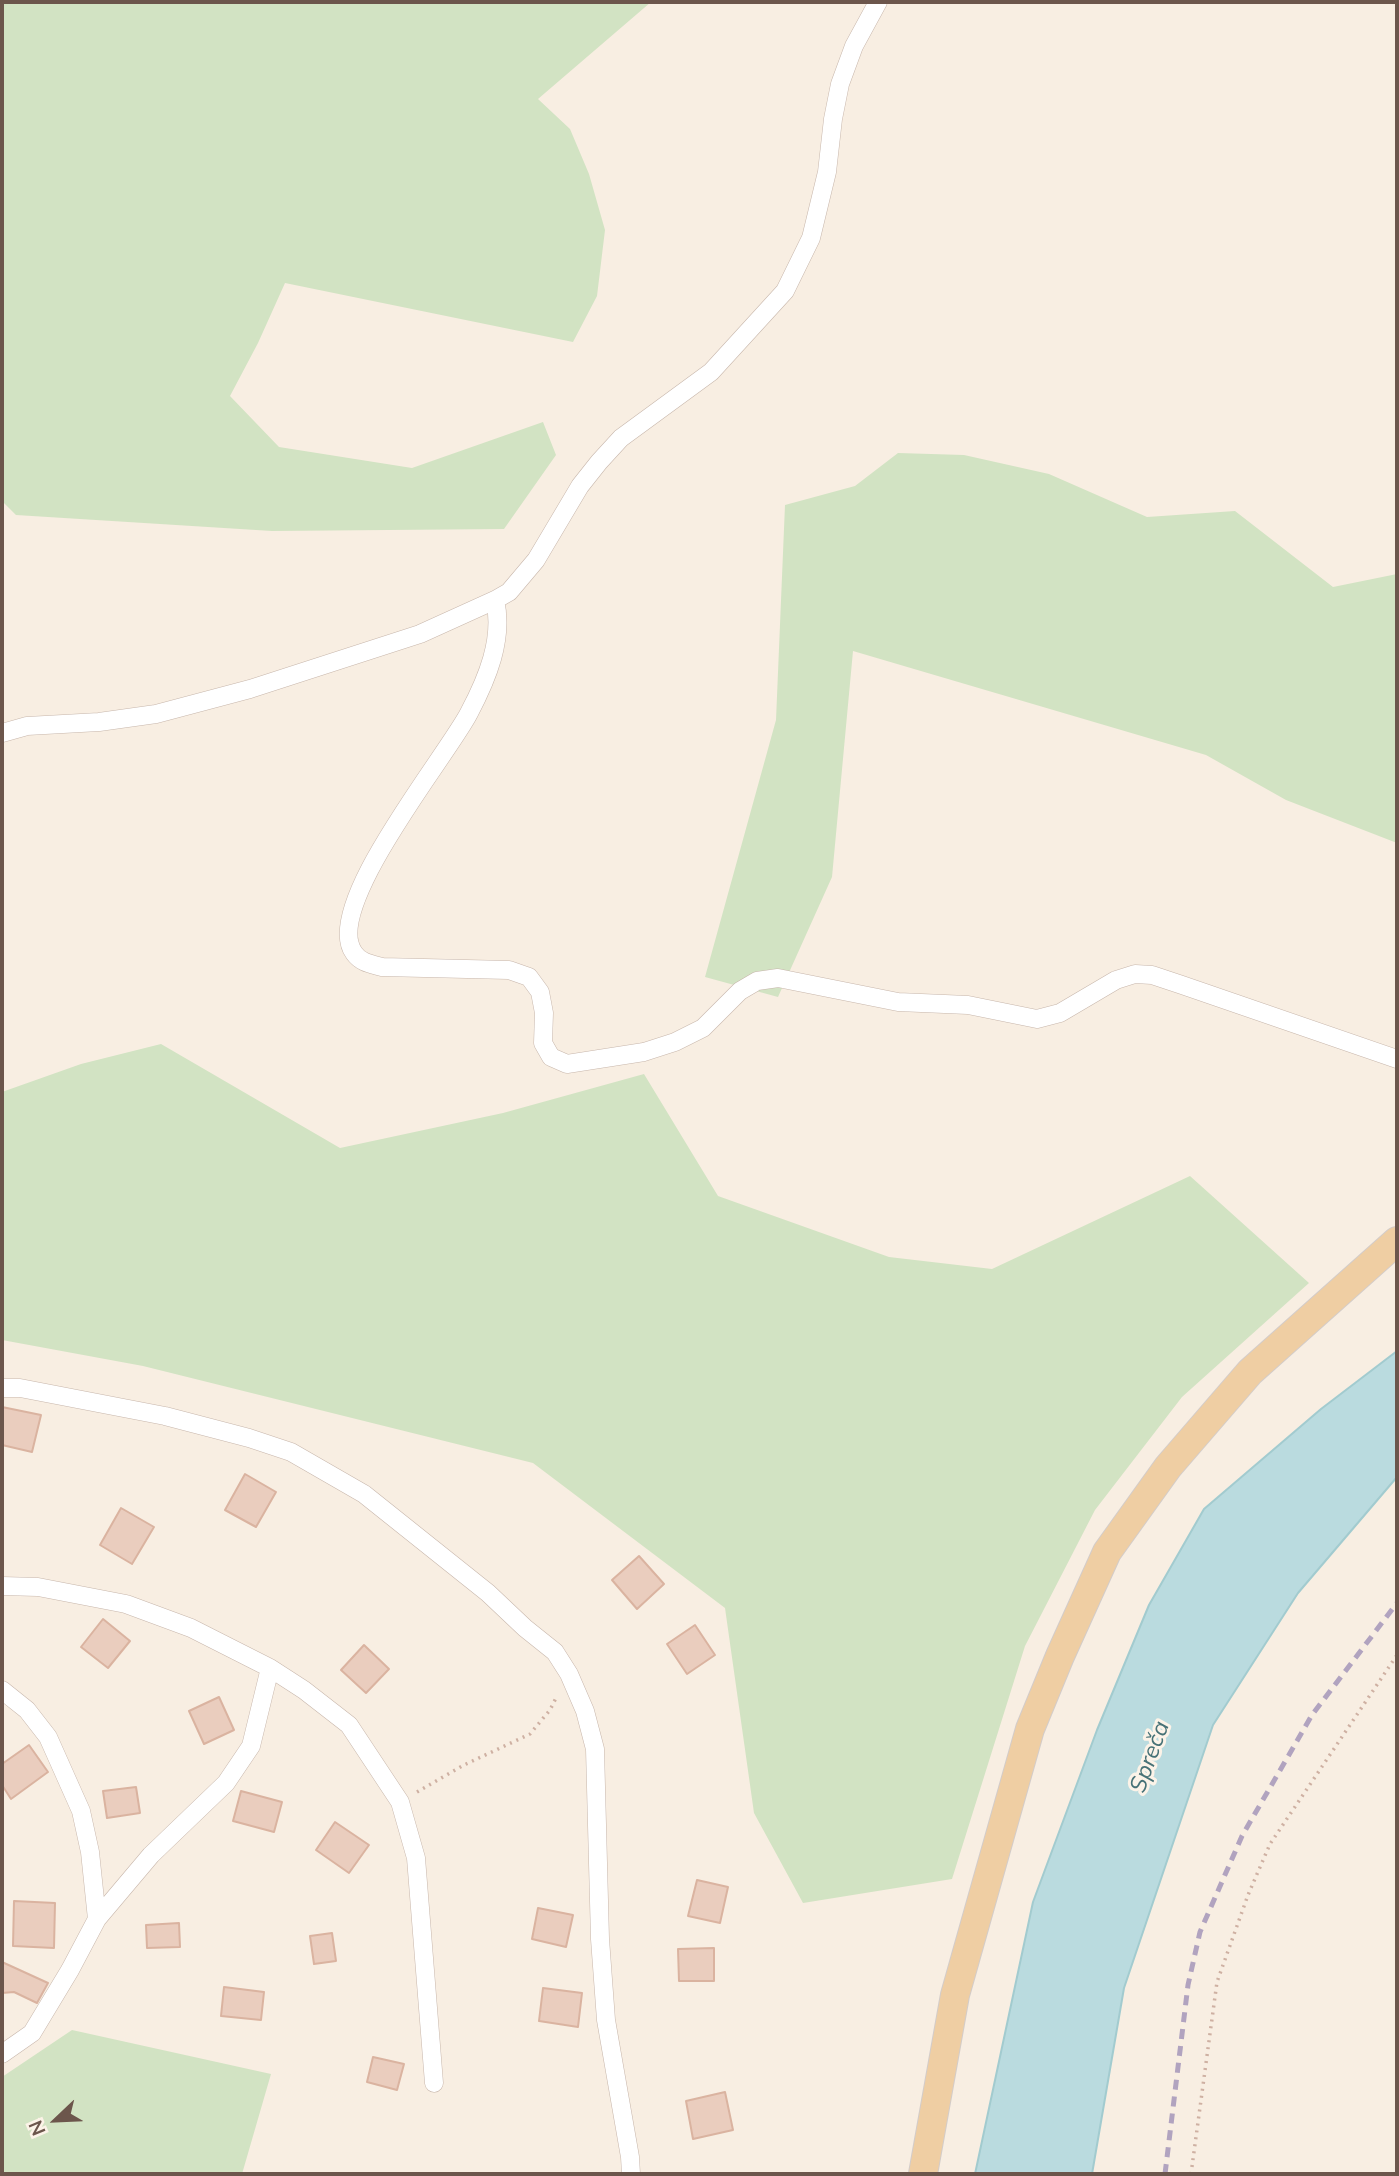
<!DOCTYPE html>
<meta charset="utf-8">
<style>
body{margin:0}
#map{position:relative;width:1399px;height:2176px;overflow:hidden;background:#f8eee2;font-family:Mulish,sans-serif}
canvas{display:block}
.frame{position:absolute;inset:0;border:4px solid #6c564c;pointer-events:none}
.north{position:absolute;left:21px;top:2085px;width:70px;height:70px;-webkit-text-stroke:5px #fcf3e8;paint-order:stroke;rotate:247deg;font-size:19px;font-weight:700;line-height:28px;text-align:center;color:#6c564c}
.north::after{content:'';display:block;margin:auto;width:24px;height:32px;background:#6c564c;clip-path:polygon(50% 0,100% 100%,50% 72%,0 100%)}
</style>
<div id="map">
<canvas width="1399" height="2176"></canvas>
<div class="frame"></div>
<div class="north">N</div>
</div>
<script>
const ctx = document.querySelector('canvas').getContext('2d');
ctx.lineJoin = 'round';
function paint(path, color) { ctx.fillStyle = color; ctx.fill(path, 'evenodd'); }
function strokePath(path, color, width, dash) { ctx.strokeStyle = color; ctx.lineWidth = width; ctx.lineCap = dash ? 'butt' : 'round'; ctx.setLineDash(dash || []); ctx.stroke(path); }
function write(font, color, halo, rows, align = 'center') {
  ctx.font = font + ' Mulish,sans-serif'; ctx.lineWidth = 6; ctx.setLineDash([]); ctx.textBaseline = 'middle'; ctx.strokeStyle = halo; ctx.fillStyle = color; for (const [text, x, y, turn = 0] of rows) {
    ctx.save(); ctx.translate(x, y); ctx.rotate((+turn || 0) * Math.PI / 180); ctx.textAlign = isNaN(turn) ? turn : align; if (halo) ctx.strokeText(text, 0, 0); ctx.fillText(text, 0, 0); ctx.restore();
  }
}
const green = new Path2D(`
 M2 2H651L538 99 570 129 589 174 605 230 597 296 573 342 285 283 258 343 230 396 279 447 412 468 543 422 556 455 504 529 272 531 16 515 2 501Z
 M898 453 964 455 1049 474 1147 517 1235 511 1333 587 1397 574V843L1286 800 1206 755 853 651 832 877 778 997 705 977 776 720 785 505 855 486Z
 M161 1044 340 1148 503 1113 644 1074 718 1196 889 1257 992 1269 1190 1176 1309 1283 1182 1397 1095 1510 1025 1646 952 1879 803 1903 754 1813 725 1608 533 1463 143 1366 2 1340V1092L81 1064Z
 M72 2030 271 2074 242 2174H2V2077Z`);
const water = new Path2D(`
 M1397 1351V1477L1298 1593 1213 1725 1124 1988 1092 2174H975L1033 1902 1097 1730 1149 1605 1204 1509 1321 1409Z`);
const building = new Path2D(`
 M2 1407 41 1415 32 1452 2 1445Z
 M245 1474 276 1492 256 1527 225 1510Z
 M121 1508 154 1527 132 1564 100 1545Z
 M639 1556 664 1584 637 1609 612 1580Z
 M103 1619 130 1641 108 1668 81 1647Z
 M695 1625 715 1655 687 1674 667 1644Z
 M364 1645 389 1669 366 1693 341 1670Z
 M219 1697 234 1730 204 1744 189 1711Z
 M29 1745 48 1772 11 1799 2 1785V1764Z
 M136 1787 140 1813 107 1818 103 1791Z
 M241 1791 282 1802 274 1832 233 1821Z
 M335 1822 369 1845 349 1873 316 1850Z
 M697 1880 728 1887 720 1923 688 1916Z
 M14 1901 55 1903 54 1948 13 1946Z
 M538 1908 573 1915 566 1947 532 1939Z
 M179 1923 180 1947 147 1948 146 1925Z
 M332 1933 336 1961 314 1964 310 1936Z
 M714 1948V1981H679L678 1949Z
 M2 1962 48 1983 37 2003 14 1992 2 1993Z
 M224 1987 264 1992 261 2020 221 2016Z
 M543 1988 582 1993 578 2027 539 2021Z
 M373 2057 404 2064 397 2090 367 2082Z
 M725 2092 733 2130 693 2139 686 2101Z`);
const path = new Path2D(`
 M417 1792 464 1765 530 1734 550 1710 557 1696
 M1191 2174 1217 1982 1248 1895 1270 1844 1397 1655`);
const minor = new Path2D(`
 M495 600C504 639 487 679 469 713 447 756 321 908 354 953 361 963 371 964 382 967L509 970 529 977 540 992 544 1013 543 1043 551 1057 567 1064 644 1052 675 1042 703 1028 740 991 757 981 778 978 898 1002 968 1005 1037 1019 1060 1013 1116 980 1135 974 1152 975 1182 985 1397 1059
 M2 733 27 726 99 722 156 714 250 689 420 634 495 600 509 592 536 560 580 486 599 462 621 438 711 372 785 291 811 238 827 172 833 119 840 84 854 46 878 2
 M2 1388H20L165 1416 249 1438 291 1452 364 1494 488 1593 525 1628 555 1652 569 1674 585 1711 595 1749 600 1939 606 2020 630 2157 631 2174
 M2 1586 38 1587 126 1604 191 1628 270 1668 304 1690 349 1725 400 1802 416 1858 434 2083
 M2 1690 27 1710 48 1737 81 1811 90 1852 97 1919
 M2 2054 32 2033 70 1970 97 1919 151 1855 226 1783 251 1746 270 1668`);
const primary = new Path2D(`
 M923 2174 955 1995 1030 1729 1060 1656 1107 1552 1168 1467 1250 1372 1397 1241`);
const rail = new Path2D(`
 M1165 2174 1188 1985 1200 1932 1242 1836 1312 1715 1397 1603`);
const waterNames = [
 ["Spreča",1150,1757,-70]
];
paint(green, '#d2e3c3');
paint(water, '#badbdf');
strokePath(water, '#a2cbcf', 2);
paint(building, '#eacdbe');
strokePath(building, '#dab3a0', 2);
strokePath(minor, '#c7b6ab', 19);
strokePath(primary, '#d3ccc9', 30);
strokePath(path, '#ceb0a2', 3.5, [2, 5]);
strokePath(minor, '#fff', 18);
strokePath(primary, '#efcea3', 28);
strokePath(rail, '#b1a3bf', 5, [10, 7]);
write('italic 23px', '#477277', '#fcf3e8', waterNames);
</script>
